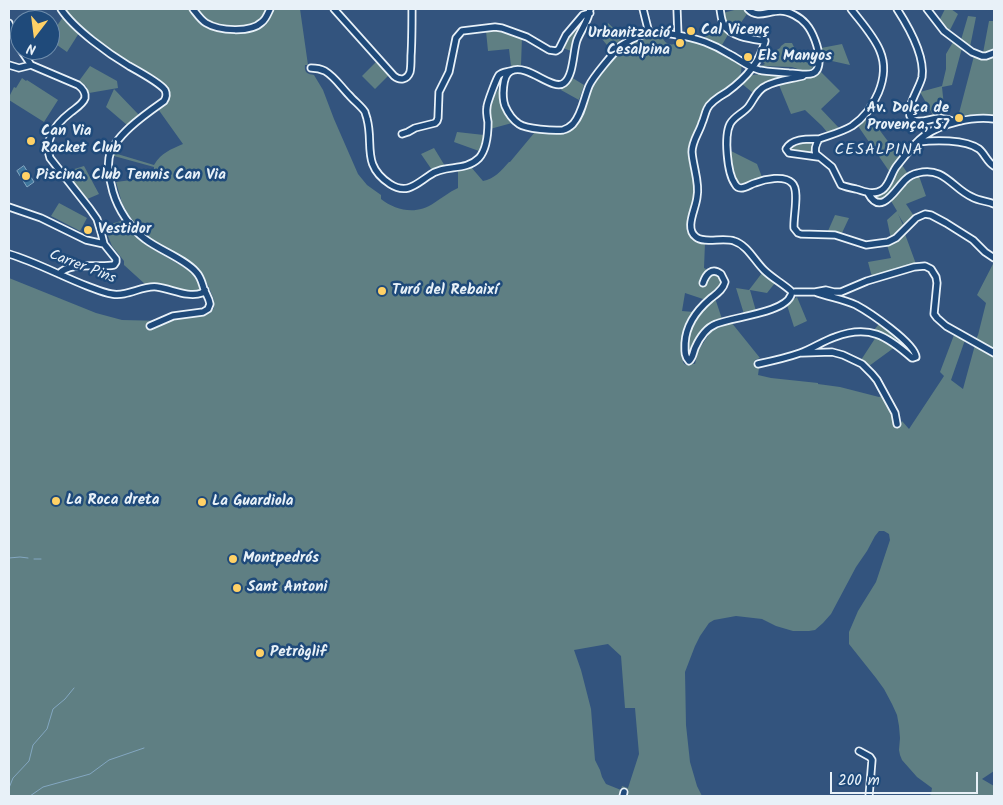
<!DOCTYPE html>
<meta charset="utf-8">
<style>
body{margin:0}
#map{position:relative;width:1003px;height:805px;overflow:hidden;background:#33547e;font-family:Kalam,sans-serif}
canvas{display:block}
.frame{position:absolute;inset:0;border:10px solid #e8f1f8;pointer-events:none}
.north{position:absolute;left:10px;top:10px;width:50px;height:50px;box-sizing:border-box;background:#1f4a7a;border:1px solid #6f8dac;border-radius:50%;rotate:195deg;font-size:14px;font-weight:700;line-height:20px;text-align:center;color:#e8f1f8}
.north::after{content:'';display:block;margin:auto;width:18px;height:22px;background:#ffd166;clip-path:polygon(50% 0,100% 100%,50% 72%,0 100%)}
.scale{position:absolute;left:830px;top:772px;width:148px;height:22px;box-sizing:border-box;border:2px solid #e8f1f8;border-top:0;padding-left:6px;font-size:15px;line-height:18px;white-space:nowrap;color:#e8f1f8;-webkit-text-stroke:4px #1f4a7a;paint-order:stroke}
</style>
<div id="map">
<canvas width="1003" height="805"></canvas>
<div class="frame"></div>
<div class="north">N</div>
<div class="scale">200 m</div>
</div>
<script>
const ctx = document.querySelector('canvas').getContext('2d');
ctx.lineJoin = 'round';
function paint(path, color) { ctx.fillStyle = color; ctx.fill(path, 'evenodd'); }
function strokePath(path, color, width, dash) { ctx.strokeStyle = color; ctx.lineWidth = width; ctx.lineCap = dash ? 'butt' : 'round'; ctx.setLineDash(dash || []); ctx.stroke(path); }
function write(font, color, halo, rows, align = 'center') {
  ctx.font = font + ' Kalam,sans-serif'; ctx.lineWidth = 5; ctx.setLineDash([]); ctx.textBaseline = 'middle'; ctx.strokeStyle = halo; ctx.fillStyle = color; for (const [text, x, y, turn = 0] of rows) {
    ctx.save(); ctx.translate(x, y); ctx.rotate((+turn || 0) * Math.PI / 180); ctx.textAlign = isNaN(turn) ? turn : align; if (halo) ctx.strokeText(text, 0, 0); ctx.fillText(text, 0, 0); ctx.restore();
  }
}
const green = new Path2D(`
 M64 9H300L308 65H305C304 73 308 74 314 75L323 90 334 119 358 174 367 185 381 195V199C396 211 417 215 434 203 442 198 449 192 458 188V171L471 167 483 181C494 179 501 171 509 162H510L535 132C545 132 557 134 566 132 584 128 586 96 595 83 609 65 622 44 645 37 650 35 655 35 661 34 665 47 674 47 684 39L703 44 712 47 741 64C746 87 712 91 704 108 701 114 700 120 698 126 694 138 688 146 689 159 690 173 697 187 694 201 693 210 685 220 688 230 690 239 697 242 705 243L704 268 706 269V273L700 284 703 286C707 285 707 281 708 277L713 274 720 276 722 282 719 288 706 300 685 293 682 311 694 312C681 330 683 340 683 362 687 368 689 363 695 364L698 351 711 331 731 322 760 358 755 360 754 363 756 367 759 368 758 375 771 378 818 383V384L840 387 879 397 882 396 894 417 895 426 897 427 900 426 902 421 909 429 944 376 940 372 954 335 965 340 951 380 963 389 975 345 994 356V771L982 779 994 786V796H929L931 794 932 788 917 777 902 760 900 755 899 750 900 738 899 726 897 715 892 704 884 689 876 678 849 644V632L858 611 876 582 890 540 889 534 884 531H879L875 536 867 551 856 567 831 614 823 623 815 630 809 631H793L776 626 762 619 736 616 714 620 709 623 700 636 695 646 685 672 686 725 690 762 697 786 702 796H9V278L96 313 122 320 165 321 200 316 210 313 214 308V300L208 285 200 271 190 262 166 250 151 240 141 231 128 214 122 203 116 182 154 177V167L114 156V153L154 165C162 152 170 150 183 144L158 109C165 105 172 100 169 91 163 78 136 67 124 59 106 46 78 26 64 9ZM608 644 621 656 625 708H635L639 754 628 788 622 786 621 790 606 784 602 777 600 770 595 760 591 709 581 670 574 650Z
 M738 9H743L747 14 735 31 726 22 723 13Z
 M945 9H951L958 14 949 32 939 21Z
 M968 16 976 17 970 47 961 40Z
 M63 17 79 33 67 52 50 40V36Z
 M584 17 585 18 575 36 571 51 563 48 571 33Z
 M989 21H994V50L983 53Z
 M608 23 623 37 611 50 602 39Z
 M721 24 729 33 722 45 705 37 708 30Z
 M497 30 504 31 522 37 521 65 511 66 509 49 488 51 486 31Z
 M953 42 962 48 952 85 942 87 945 116 934 117 920 92 942 86 946 69V54Z
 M785 43H792L798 55 814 52C816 62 816 68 806 72L792 67 761 66 765 64 763 62C765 55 774 52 780 48L781 46Z
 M842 44 850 65 823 59 821 48Z
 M994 55V115L976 114 958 117 974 56 984 59Z
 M377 61 389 75 375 89 362 76Z
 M90 66 117 81 118 88 89 93 86 86 79 81Z
 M821 72 840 91 821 109 839 128 827 132 822 126 805 110 791 114 779 85C793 81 809 81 821 72Z
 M761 74 786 75C775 79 761 81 753 93L741 83 752 75Z
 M571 77 584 85 579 100 561 90 562 88 567 84Z
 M22 78 26 81 27 80 58 100 44 122 9 100V97L14 87 16 88Z
 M499 88 500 89 503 109 512 123 490 129C490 111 489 104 499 88Z
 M114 89 139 115 127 125 106 107Z
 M869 116 899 156 889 171 858 126Z
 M457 132 484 135 482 147 479 151 454 142Z
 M810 141 811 142 812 151 810 152 790 149 792 147Z
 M434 148 445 166 432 170 421 154Z
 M731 151 757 164 762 177 744 184 739 183 737 181 731 161Z
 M902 165 908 174C901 180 889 198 882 200 878 200 877 199 874 197L882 195 887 191 897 172Z
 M84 166 99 194 85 200 65 172Z
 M919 176 926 196 906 204 914 216 905 226 898 214 904 227 891 239 887 220 897 211 891 201 906 184Z
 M59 203 87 218 80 231 51 216Z
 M835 215 849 218 842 233 828 231Z
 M124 220 137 236 149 247 192 272C197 277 202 284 199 291 187 294 175 287 163 285 157 284 152 284 146 285L124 265V261L112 246 104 226Z
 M905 234 916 264 872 277 868 262 891 258 887 245 897 241Z
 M994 262V349L976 339 978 335 986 303 977 295Z
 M762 273 775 283 767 293 750 290 756 311 744 314 736 288 749 290Z
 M797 297 807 321 794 327 787 305Z
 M715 298 722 319 714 322 696 342 690 353 688 354C687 327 695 315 715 298Z
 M879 324 896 336 912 353 889 337 874 330Z
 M876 337 895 347 869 366 861 360Z`);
const water = new Path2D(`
 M24 166 34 182 27 187 17 171Z`);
const stream = new Path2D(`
 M9 558 20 557 28 558
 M34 559H41
 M9 788 13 778 29 761 33 745 47 729 53 709 65 699 74 688
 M30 796 43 787 90 774 109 760 144 748`);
const street = new Path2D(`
 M61 9C74 29 109 54 129 66 138 71 160 83 165 90 167 94 166 98 164 101 147 113 113 136 109 158 107 169 110 181 113 192 118 209 130 228 145 239 159 250 185 259 196 272 201 277 202 283 204 289 206 294 209 298 210 304L208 309 203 312 173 316 150 326
 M193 9C197 14 201 20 206 23 219 31 251 33 262 22 266 19 268 13 270 9
 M334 9 394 76C400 81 407 80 410 72 411 68 411 61 411 56 412 41 412 25 412 9
 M590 9C589 20 581 30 577 40 573 51 574 75 564 83 553 92 528 63 511 71 502 75 502 98 505 106 508 113 513 120 519 124 526 129 554 131 563 130 567 129 570 127 573 124 582 114 584 98 589 86 593 77 614 52 622 45 628 41 636 37 642 35 655 29 691 37 705 42 713 45 721 49 729 54 739 59 748 67 759 70 768 72 779 72 789 73 802 73 820 81 819 59 819 48 813 32 806 24 800 17 789 11 780 11 768 11 757 19 748 9
 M643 9 649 33
 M677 9 678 36
 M720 9C721 14 721 20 724 25 731 37 752 39 765 41 760 63 745 79 727 92 720 96 710 102 707 109 705 113 704 119 702 123 699 133 692 141 692 152 693 167 700 183 697 197 696 209 684 228 696 237 704 244 723 237 734 241 747 245 754 260 764 270 772 278 782 283 791 291
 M851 9C860 21 874 36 880 51 891 77 874 111 852 126 842 132 830 135 819 139 816 144 814 149 816 154L832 167 841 185C846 187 851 188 856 189 864 191 873 196 882 190 889 186 891 174 896 167 904 157 913 144 924 136 942 123 973 116 994 119
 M897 9C908 26 925 56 922 77 920 88 902 112 913 120 920 124 932 118 940 118 945 119 950 120 955 122
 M927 9 944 31 972 52 982 56H986L994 53
 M9 23 12 32 20 47
 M21 50 31 65 78 85C82 88 86 92 85 98 83 104 76 108 71 112 57 123 43 139 50 158L90 209 97 219 101 232 104 244
 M9 65 19 68 31 65
 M311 68C316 68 321 69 325 71 335 77 341 87 349 95 354 101 361 106 365 112 365 113 367 118 367 119 374 144 361 165 390 184 407 195 416 184 430 175 445 164 465 172 479 158 487 149 488 133 488 122 487 117 486 112 487 107 487 103 497 77 499 75 502 72 506 72 510 71
 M803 76C791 79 777 80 766 86 758 89 754 99 749 106 744 113 734 116 730 124 724 136 727 173 735 184 736 186 738 188 741 188 746 188 751 184 755 183 765 179 784 175 792 183 800 190 793 217 794 228L798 233 801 234 835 235 866 245 888 242 896 238 916 218 925 214 931 215 946 223 973 240 985 252 994 258
 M402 134 408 132 415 128 435 123 437 121 438 118 439 92 449 72 456 38 462 31 495 27 502 28 527 37 549 50 556 51 559 49 566 35 583 15 590 13
 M918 142C934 140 965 139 979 149 985 154 987 162 994 166
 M818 157 789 153 786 149C792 138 808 139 819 139
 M868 193C881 217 895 190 905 180 908 177 913 174 918 173 944 166 953 189 972 197 979 201 987 201 994 204
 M9 207 41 218 86 240 104 244 116 259V262L114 265C98 268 70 261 59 274
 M9 254C36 262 61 276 87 286 95 289 104 293 112 294 128 297 142 285 157 287 172 289 188 298 202 293L205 290
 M703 283C706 274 712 267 721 274L725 282C723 290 716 294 710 299 696 311 686 325 685 343 685 350 684 356 689 361 693 358 693 353 695 348 699 339 706 328 716 324 732 317 785 313 791 295
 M795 292H815L826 290 834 292H841L867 281 914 267 925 266 931 269 936 277 937 283 934 314 937 318 946 326 994 353
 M802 353 832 352 843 355 862 364 872 374 877 380 895 413 897 424
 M758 364C772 361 786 358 800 353 812 349 823 341 835 337 869 324 887 336 912 358H913L916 357C915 343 869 312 856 305 843 299 828 297 815 292
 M859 751 870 757 872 760 869 796
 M623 796 624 792`);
const markers = [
 [691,31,5,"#ffd166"],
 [680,43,5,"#ffd166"],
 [748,57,5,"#ffd166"],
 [959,118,5,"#ffd166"],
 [31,141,5,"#ffd166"],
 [26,176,5,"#ffd166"],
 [88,230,5,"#ffd166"],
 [382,291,5,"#ffd166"],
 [56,501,5,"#ffd166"],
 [202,502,5,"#ffd166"],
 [233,559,5,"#ffd166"],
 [237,588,5,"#ffd166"],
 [260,653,5,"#ffd166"]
];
const poiNames = [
 ["Cal Vicenç",701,31],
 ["Urbanització",670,34,"right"],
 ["Cesalpina",670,51,"right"],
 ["Els Manyos",758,57],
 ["Av. Dolça de",949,109,"right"],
 ["Provença, 57",949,126,"right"],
 ["Can Via",41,132],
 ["Racket Club",41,149],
 ["Piscina. Club Tennis Can Via",36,176],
 ["Vestidor",98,230],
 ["Turó del Rebaixí",392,291],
 ["La Roca dreta",66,501],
 ["La Guardiola",212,502],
 ["Montpedrós",243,559],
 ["Sant Antoni",247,588],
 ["Petròglif",270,653]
];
const streetNames = [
 ["Carrer Pins",82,268,21]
];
const neighbourhoodNames = [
 ["CESALPINA",879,151]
];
paint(green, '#5f7f83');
paint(water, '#3f769c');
strokePath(water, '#83a7c1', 1);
strokePath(stream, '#83a7c1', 1);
strokePath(street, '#e8f1f8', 9);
strokePath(street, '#1f4a7a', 5.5);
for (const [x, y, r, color] of markers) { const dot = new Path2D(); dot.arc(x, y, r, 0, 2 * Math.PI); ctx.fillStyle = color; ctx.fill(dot); strokePath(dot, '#1f4a7a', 2); }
write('bold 15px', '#e8f1f8', '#1f4a7a', poiNames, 'left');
write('15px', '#e8f1f8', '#1f4a7a', streetNames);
ctx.letterSpacing = '1px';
write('16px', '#e8f1f8', '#1f4a7a', neighbourhoodNames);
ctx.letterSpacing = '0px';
</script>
